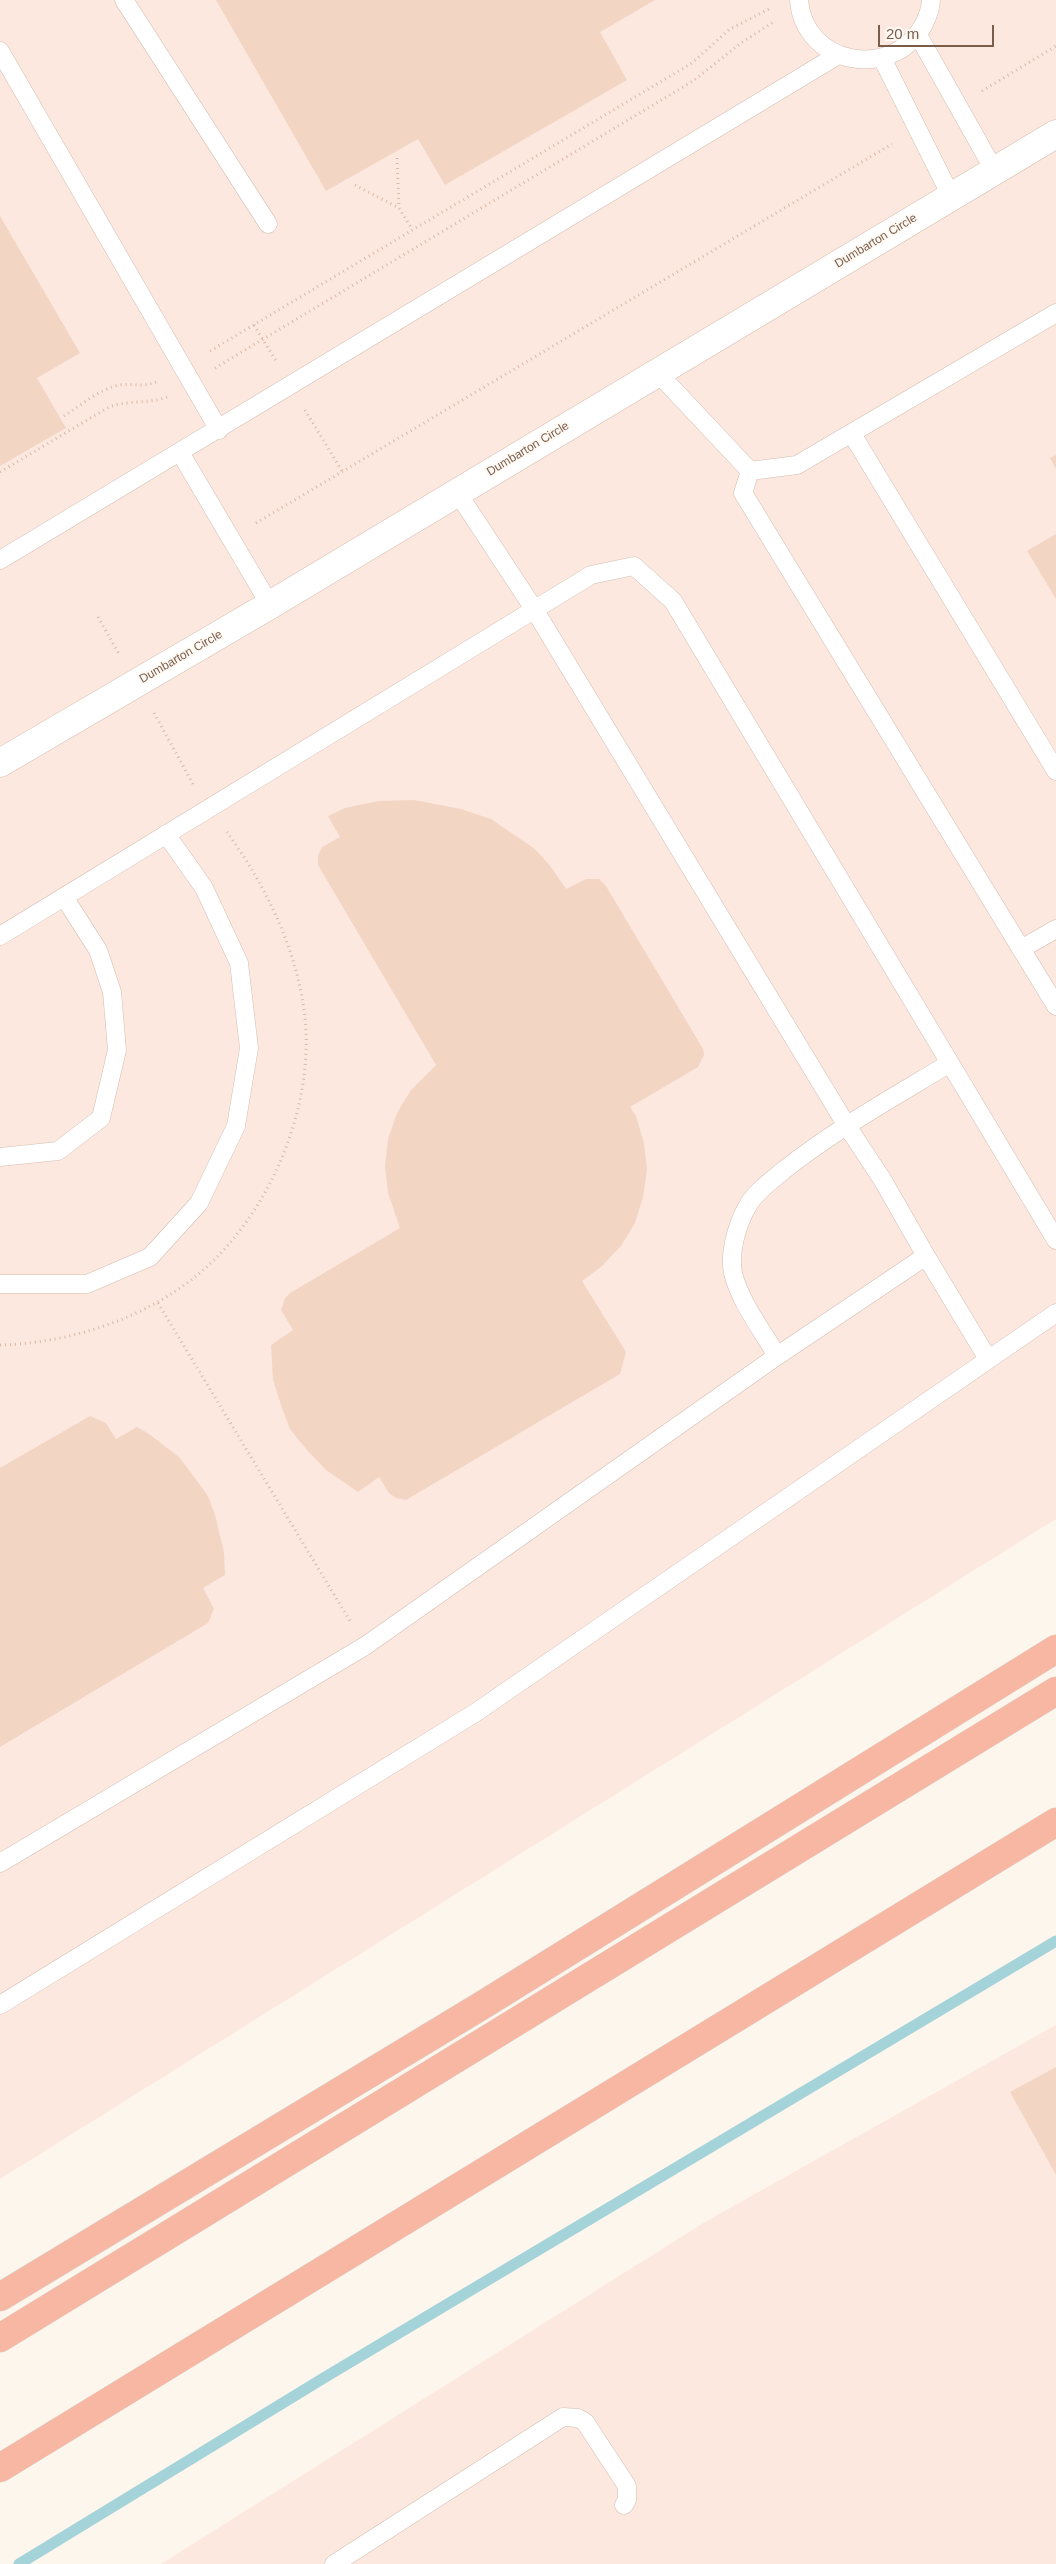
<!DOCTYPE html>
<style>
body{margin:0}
#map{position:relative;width:1056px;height:2564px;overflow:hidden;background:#fdf6ec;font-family:Helvetica,sans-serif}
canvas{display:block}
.scale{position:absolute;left:878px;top:25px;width:116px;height:22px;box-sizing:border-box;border:2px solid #7a5c4d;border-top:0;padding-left:6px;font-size:15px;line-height:18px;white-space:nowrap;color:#7a5c4d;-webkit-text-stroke:4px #fffaf3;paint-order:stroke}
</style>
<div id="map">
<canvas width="1056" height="2564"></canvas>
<div class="scale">20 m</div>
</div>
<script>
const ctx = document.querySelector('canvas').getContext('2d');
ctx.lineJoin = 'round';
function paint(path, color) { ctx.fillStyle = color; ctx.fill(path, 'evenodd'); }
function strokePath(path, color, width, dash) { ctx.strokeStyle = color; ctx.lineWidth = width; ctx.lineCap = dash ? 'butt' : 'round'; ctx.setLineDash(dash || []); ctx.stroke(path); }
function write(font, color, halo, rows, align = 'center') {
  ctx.font = font + ' Helvetica,sans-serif'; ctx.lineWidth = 4; ctx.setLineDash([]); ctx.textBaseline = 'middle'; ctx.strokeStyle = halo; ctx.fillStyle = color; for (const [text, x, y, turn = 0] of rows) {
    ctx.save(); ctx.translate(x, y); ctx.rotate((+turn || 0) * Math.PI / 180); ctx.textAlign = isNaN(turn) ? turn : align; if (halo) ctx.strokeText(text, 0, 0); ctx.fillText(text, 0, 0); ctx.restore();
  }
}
const commercial = new Path2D(`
 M0 0H1056V1519L0 2179Z
 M1056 2025V2564H161L705 2222Z`);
const stream = new Path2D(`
 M19 2564 327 2376 1056 1941`);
const building = new Path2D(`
 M216 0H655L600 32 627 80 445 185 418 139 326 191Z
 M0 216 80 353 37 378 66 428 0 466Z
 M1056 455V469L1050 458Z
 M1056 534V599L1027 551Z
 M414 800 461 809 491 819 535 849 551 867 566 889 586 879H599L606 886 703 1049 704 1055 698 1067 630 1107 636 1116 644 1143 647 1170 643 1197 635 1223 621 1246 602 1266 582 1281 626 1352 620 1374 406 1500 396 1498 389 1493 379 1477 358 1492 326 1470 307 1450 290 1429 282 1408 273 1380 271 1345 293 1330 281 1310 285 1298 290 1293 400 1228 388 1193 385 1166 388 1139 397 1113 411 1090 436 1065 318 865V855L322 847 340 837 328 816 345 808 378 801Z
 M90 1416 106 1423 116 1439 137 1427 149 1434 179 1457 192 1474 208 1496 215 1515 224 1552 225 1575 203 1588 214 1609 208 1623 0 1747V1468Z
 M1056 2067V2175L1010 2092Z`);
const path = new Path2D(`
 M982 91 1056 46
 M397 158 399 207
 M355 185 399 208 412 229
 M254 325 276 361
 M210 351 692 63 730 29 771 8
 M215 368 693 81 741 43 775 21
 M305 410 342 471
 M64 416C81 405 100 389 119 385 133 383 145 388 158 381
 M0 472 109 407C128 400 149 404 167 397
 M256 523 892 144
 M98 617 119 654
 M154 713 193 784
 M158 1303 350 1621
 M0 1345C66 1343 134 1322 187 1283 268 1224 320 1102 303 1003 293 941 263 882 227 832`);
const lane = new Path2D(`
 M124 0 268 224
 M799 0C804 65 891 81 923 26 927 18 931 9 931 0
 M918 35 994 170
 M0 51 219 430
 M882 58 951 196
 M657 372 750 471 797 465 1056 313
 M852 434 1056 771
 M181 454 270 605
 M750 471 743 493 1056 1006
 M0 560 838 55
 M0 936 591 575 634 566 673 601 1056 1240
 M1021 949 1056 929
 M0 1157 58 1151 101 1118 117 1050 112 992 98 950 64 897
 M926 1256 988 1359
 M0 1284H87L150 1257 199 1203 236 1126 249 1048 239 963 204 888 166 834
 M777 1356C762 1330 740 1302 733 1273 729 1252 737 1225 747 1207 754 1193 772 1180 784 1170 836 1129 894 1097 950 1063
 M0 1863 365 1646 777 1356 926 1256 882 1179 847 1126 534 609 457 492
 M0 2005 475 1713 1056 1313
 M334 2564 563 2417 578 2418 585 2422 627 2486V2500L624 2505`);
const secondary = new Path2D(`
 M0 763 270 605 1056 134`);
const highway = new Path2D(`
 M0 2297 481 2006 1056 1649
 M0 2338 1056 1691
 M0 2468 1056 1822`);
const streetNames = [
 ["Dumbarton Circle",876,241,-31],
 ["Dumbarton Circle",528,449,-31],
 ["Dumbarton Circle",181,657,-30]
];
paint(commercial, '#fde8e0');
strokePath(stream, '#a5d3da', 11);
paint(building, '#f3d5c3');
strokePath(lane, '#d1beb0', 19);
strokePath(secondary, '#d6c0b0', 29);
strokePath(highway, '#dad1cd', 29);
strokePath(path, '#d9b8a5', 3, [1, 4]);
strokePath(lane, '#fff', 18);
strokePath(secondary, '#fff', 28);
strokePath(highway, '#f7b7a3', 28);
write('12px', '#7a5c4d', '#fffaf3', streetNames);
</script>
